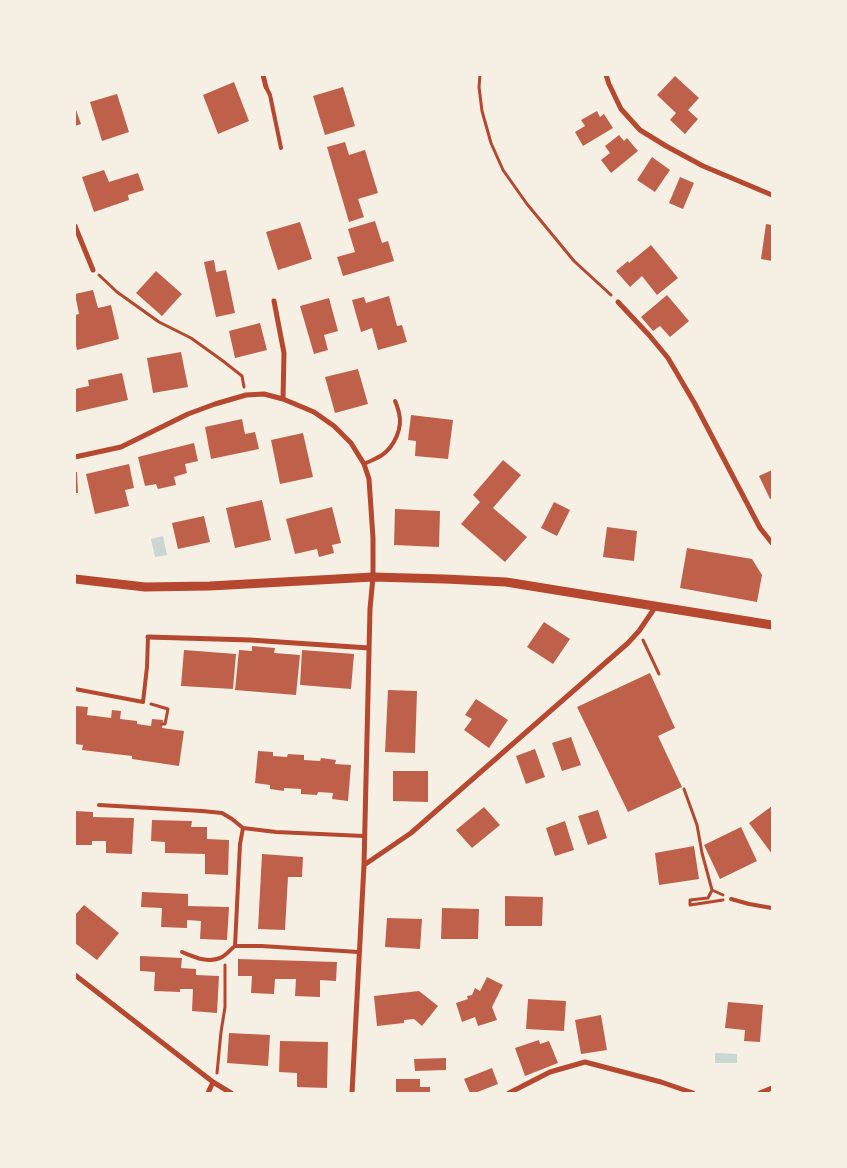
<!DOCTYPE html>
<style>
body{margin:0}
#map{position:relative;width:847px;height:1168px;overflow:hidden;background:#f6efe4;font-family:"Varela Round",sans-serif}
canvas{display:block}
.frame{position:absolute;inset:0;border:76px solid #f6efe4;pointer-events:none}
</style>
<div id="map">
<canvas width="847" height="1168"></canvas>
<div class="frame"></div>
</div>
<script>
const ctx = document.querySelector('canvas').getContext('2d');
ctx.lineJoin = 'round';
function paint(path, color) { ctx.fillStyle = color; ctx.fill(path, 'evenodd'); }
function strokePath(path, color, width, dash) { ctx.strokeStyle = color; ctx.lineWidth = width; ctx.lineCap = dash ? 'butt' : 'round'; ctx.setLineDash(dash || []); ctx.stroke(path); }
const water = new Path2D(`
 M163 536 167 555 155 557 151 539Z
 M715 1053 737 1054V1063H715Z`);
const building = new Path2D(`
 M675 76 699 98 688 110 698 119 685 134 670 120 676 113 657 95Z
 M234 82 249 121 218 134 203 95Z
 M343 87 355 126 325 135 313 96Z
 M117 94 129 132 102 141 90 102Z
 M75 107 81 124 75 126Z
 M597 111 600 117 604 114 613 128 583 146 575 132 585 126 581 120Z
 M619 135 624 141 627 138 638 151 611 173 601 160 610 153 605 146Z
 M345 142 349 155 365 150 378 193 358 199 364 217 349 222 327 147Z
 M652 157 670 170 655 192 637 180Z
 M104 170 109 182 138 173 144 190 128 195 129 200 94 212 82 177Z
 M680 177 694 183 683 209 669 203Z
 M375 221 382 243 388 241 394 261 343 276 337 257 355 252 348 229Z
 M300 222 312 259 278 270 266 232Z
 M766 224 772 225V261L761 259Z
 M651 245 678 278 657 295 642 276 630 287 616 271 628 261 629 263Z
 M214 260 216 272 226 270 235 313 216 317 204 262Z
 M156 271 182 294 162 316 136 293Z
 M93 290 98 308 111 305 119 339 77 350 75 341V315L79 314 75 294Z
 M667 295 689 321 670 337 660 326 653 331 641 317Z
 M389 296 397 326 402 325 407 342 378 350 372 328 361 332 352 300 364 297 366 303Z
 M329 298 338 331 324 335 328 350 314 354 300 306Z
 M260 323 267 350 235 358 229 331Z
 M181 352 188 387 153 393 147 358Z
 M358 369 368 404 335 413 325 377Z
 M122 373 128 400 76 412 75 389 89 386 88 380Z
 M411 415 453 420 448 459 415 456 416 441 408 440Z
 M242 419 245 434 255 432 259 449 211 459 205 427Z
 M303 433 313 477 280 484 271 440Z
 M194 443 198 461 185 464 187 473 174 477 176 485 158 489 156 484 145 486 138 457Z
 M503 460 521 475 493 508 527 537 505 562 461 524 480 502 473 495Z
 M129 464 134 488 125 490 129 506 95 514 86 474Z
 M772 470V498L770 499 759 476Z
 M75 472H77L78 493H75Z
 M262 500 271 540 235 548 226 508Z
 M554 502 570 510 557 536 541 528Z
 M332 507 341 543 332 545 334 553 319 557 317 549 295 554 286 519Z
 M395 509 440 511 439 547 394 545Z
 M204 516 210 542 178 549 172 523Z
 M607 527 637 531 634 561 603 557Z
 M687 548 752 559 762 575 757 602 680 588Z
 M544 622 570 639 553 664 527 647Z
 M252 646 275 648 274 653 300 655 296 695 235 690 239 650 252 651Z
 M184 650 236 654 233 689 181 686Z
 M302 650 354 654 351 689 300 685Z
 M650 673 675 728 658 736 682 787 628 812 577 707Z
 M388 690 417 691 415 753 385 752Z
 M476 699 508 720 489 748 464 730 472 719 465 715Z
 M75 706 88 707 87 715 111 718 112 710 121 711 120 719 137 721V724L151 726 152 719 163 720 162 728 184 731 179 766 132 759V756L82 750 83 745 75 744Z
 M571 737 581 765 562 771 552 743Z
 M535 749 545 777 526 784 516 756Z
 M258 751 273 752V756L287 757 288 754 304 755V760L320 761 321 758 336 760 335 764 351 765 348 801 332 799 333 793 318 792 317 795 301 794V789L284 788V791L270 789V785L255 783Z
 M393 771H428V802L393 801Z
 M772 806V854L749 823Z
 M484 807 500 825 472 848 456 830Z
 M598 810 607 838 588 845 578 816Z
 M75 811 93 812V817L134 818 132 854 106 853V841H92V845H75Z
 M152 820 192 821 191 827H207V839L229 840 228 875 205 874V854L165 853V842L151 841Z
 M565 821 574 850 555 856 546 828Z
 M741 827 757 861 720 879 704 845Z
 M694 846 699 879 659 885 655 853Z
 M262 854 303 857 302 877H288L285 930 258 929Z
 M142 892 188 894V906L229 907 227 940 200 939 201 921 187 920V928L161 927 162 908 141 907Z
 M505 896 543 897 542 926H505Z
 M84 905 119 933 97 960 75 943V915Z
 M442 908 479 909 478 939H441Z
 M387 918 422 919 420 949 385 947Z
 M140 956 182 958 181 968 196 969V975L219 976 217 1013 192 1011 193 989H180V992L154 991 155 972 140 971Z
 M238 959 337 962 336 981 320 980V997L295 996 296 979H275L274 994 251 993 252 976H238Z
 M487 977 503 985 492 1007 497 1020 478 1026 475 1017 462 1022 456 1003 468 999 467 996 472 995 475 988 480 991Z
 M419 991 438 1006 422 1026 414 1019 404 1020V1023L377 1026 374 996Z
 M528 999 566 1001 564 1031 526 1029Z
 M728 1002 763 1005 760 1042 744 1041 745 1030 725 1028Z
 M601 1015 607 1050 581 1054 575 1020Z
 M229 1033 270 1035 268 1066 227 1063Z
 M539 1040 540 1044 549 1041 558 1063 525 1076 515 1048Z
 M280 1041 328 1042 327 1088 297 1087V1073L279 1072Z
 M446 1058V1070L415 1071 414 1059Z
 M492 1068 498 1084 475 1093H470L464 1079Z
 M396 1079H420V1087H430V1093H396Z`);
const path = new Path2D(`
 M480 75 479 87 482 111 491 143 503 170 527 204 574 261 611 295
 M99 275 117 292 159 322 191 338 223 361 242 376 244 387
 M643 640 659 674
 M151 704 168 709 165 724H162
 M684 789 697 825 702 853 712 890 708 898 690 900V905L723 900
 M712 890 723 895
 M217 1073 221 1032 225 1007V965`);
const service = new Path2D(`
 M266 87 270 95 281 148
 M364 464C370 461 376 459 382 455 394 447 403 428 399 413 398 409 397 405 395 401
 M75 689 143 702 147 667 148 637
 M99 805 202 811 222 813 232 819 243 828 276 832 364 836
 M243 828 240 844 235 946H261L359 952
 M731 899 749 904 772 908
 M182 952C194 957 209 964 222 957 227 954 231 949 235 946`);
const minor = new Path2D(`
 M263 75 266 87
 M606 75 609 84 621 109 640 130 666 146 703 166 772 195
 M75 226 93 270
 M274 301 284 353 283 399
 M618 302 649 335 668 358 695 404 760 528 772 543
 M75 457 121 447 188 414 215 404 246 395 264 394 283 399 314 412 334 426 351 443 364 464 369 479 373 538V577L370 609 364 865 352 1093
 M148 637 250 640 369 648
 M364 865 411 833 628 643 639 631 656 606
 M75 975 213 1082 231 1093
 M208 1093 213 1082
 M509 1093 550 1072 585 1062 661 1082 693 1093
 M760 1093 772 1088`);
const tertiary = new Path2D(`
 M75 579 145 587 210 586 373 577 445 579 506 582 772 625`);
paint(water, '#c9d6d2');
paint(building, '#bf614a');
strokePath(path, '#b5482f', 3);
strokePath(service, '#b5482f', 4);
strokePath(minor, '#b5482f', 5);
strokePath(tertiary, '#b5482f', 9);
</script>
